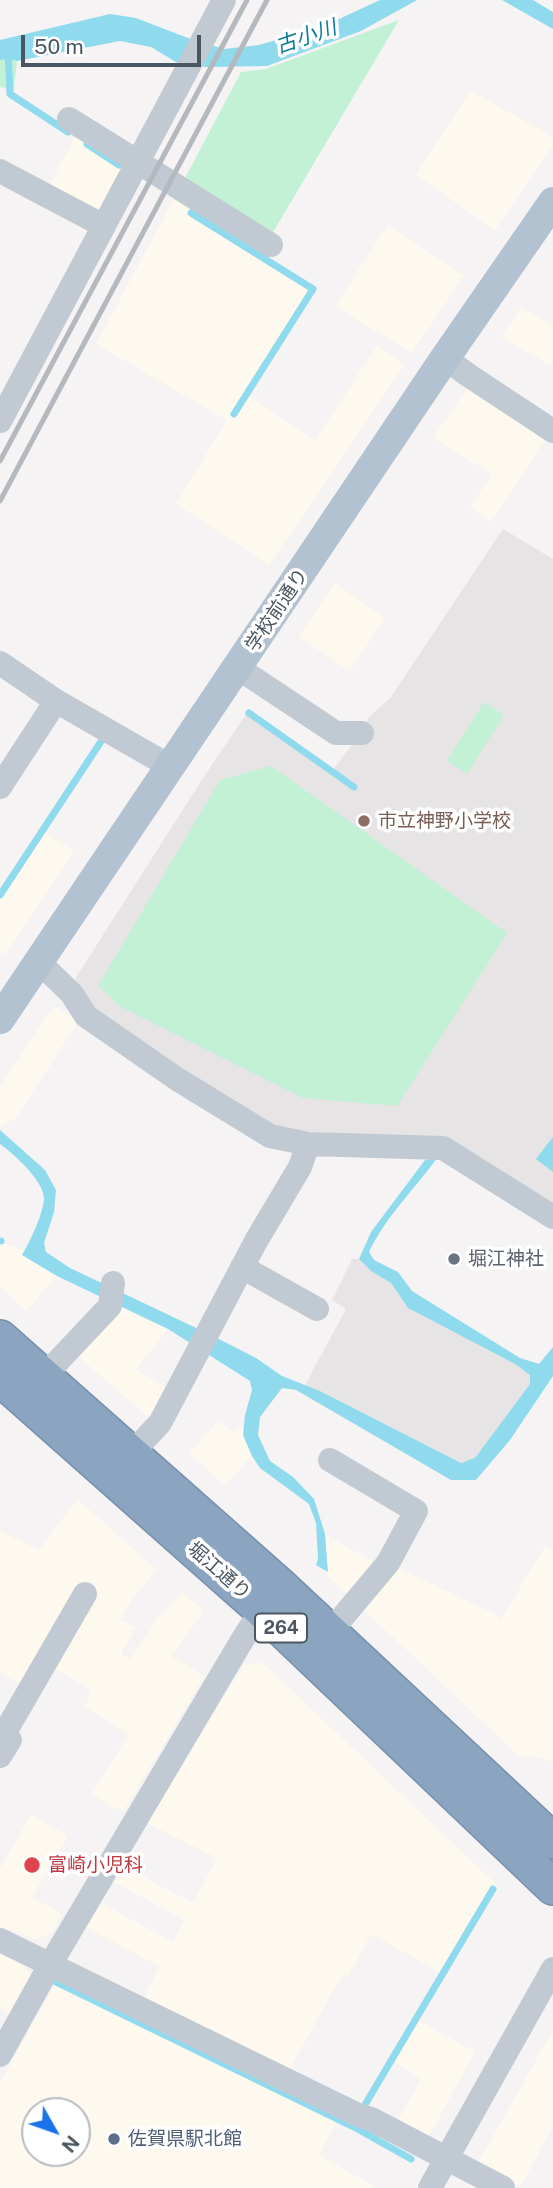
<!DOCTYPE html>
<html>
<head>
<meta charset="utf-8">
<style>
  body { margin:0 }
  #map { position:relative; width:553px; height:2188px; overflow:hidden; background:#f5f3f3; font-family:"Public Sans",sans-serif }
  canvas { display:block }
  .north { position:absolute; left:21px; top:2097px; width:70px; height:70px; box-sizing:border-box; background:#fff; border:2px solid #b7bbc0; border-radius:50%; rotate:130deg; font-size:19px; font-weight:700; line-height:28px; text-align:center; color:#4a5661 }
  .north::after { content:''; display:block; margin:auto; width:24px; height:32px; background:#1a73e8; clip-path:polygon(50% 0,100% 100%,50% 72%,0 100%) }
  .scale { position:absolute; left:21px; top:35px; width:180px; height:32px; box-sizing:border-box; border:4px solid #4a5661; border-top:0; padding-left:9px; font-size:21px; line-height:24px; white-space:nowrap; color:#4a5661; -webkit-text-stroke:5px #fff; paint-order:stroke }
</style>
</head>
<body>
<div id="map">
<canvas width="553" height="2188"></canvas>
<div class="north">N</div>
<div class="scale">50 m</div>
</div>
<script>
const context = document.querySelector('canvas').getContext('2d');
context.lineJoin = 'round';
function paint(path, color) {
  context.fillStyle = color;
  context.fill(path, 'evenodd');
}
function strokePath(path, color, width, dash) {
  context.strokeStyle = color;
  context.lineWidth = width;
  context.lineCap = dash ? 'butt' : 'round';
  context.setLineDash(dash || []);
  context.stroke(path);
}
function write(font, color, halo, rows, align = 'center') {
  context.font = font + ' "Public Sans","Noto Sans JP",sans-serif';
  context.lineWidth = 7;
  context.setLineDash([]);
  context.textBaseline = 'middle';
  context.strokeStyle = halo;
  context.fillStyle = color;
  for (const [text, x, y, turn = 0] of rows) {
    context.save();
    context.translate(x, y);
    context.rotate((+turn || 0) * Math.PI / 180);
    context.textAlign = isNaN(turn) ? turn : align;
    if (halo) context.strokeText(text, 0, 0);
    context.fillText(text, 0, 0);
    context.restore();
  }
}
const commercial = new Path2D(`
  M471 91 553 137V145L495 230 416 175Z
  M79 131 126 163 100 212 49 185Z
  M174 199 310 285V290L244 394 315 440 377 346 404 365 269 565 176 504 227 420 96 344Z
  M388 225 464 276 412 353 335 306Z
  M521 307 553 326V361L550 365 501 337Z
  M470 384 549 433 491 522 470 507 492 474 433 438Z
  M335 583 385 618 350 671 299 637Z
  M43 832 74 851 4 955 0 953V896Z
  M54 1006 79 1021 15 1119 0 1125V1087Z
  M0 1242 25 1251 23 1255 57 1276 26 1311 0 1287Z
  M116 1304 168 1329 136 1369 174 1392 155 1423 72 1351Z
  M218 1421 232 1431 243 1426V1435L252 1456 225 1485 189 1453Z
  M77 1499 157 1570 133 1598 121 1620 136 1627 121 1653 131 1659 158 1618 182 1592 204 1611 171 1656 204 1676 123 1812 92 1794 129 1734 85 1707 91 1690 40 1660 24 1686 0 1673V1531L39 1550Z
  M325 1534 378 1565 394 1566 493 1613 501 1619 545 1547 553 1551V1762L534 1756 520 1757 327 1575Z
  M263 1663 497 1885 443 1974 371 1934 349 1975H342L288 2072 142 2001 160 1966 85 1927 99 1902 173 1942 184 1920 112 1881 121 1865 193 1903 217 1858 147 1823 244 1664Z
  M31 1815 68 1836 32 1897 62 1914 51 1934 37 1939 0 1927V1869Z
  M0 1954 23 1966 32 1976 13 2016 0 2009Z
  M68 1980 339 2117 319 2155 377 2188H0V2083L55 1984ZM35 2111H77V2153H35Z
  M416 2019 475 2052 429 2136 399 2119 421 2079 392 2060Z
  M553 2030V2126L521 2186 478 2163Z`);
const education = new Path2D(`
  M503 529 553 559V1206L446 1143 277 1129 91 1011 75 979 205 775 247 713 331 772 355 741 369 736 367 719 391 697Z
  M352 1259H359L371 1271 391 1283 408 1308 515 1364 530 1375V1384L475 1459 461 1463 320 1391 305 1385 346 1309 332 1300Z`);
const green = new Path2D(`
  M399 20 260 254 174 199 241 72 266 69Z
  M9 59 17 61 14 90 0 87V60Z
  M484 702 504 715 467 774 447 761Z
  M271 766 507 933 397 1106 303 1098 121 1007 98 986 220 780Z`);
const water = new Path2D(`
  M380 0H417L361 31 267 66 206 67 176 62 151 47 120 41 17 61 9 59 0 60V40L110 14 136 18 188 38 224 49 259 45 324 26Z
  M502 0H533L553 12V29Z
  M0 1130 45 1170 56 1190 54 1212 44 1243 46 1252 70 1268 215 1337 256 1358 282 1376 320 1391 461 1463 475 1458 530 1384V1375L515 1364 408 1308 391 1283 371 1271 359 1259 371 1232 425 1160 437 1158C414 1190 386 1216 369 1252L374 1260 398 1272 412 1291 520 1358 539 1364 553 1347V1376L510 1440 476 1480H451L296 1390 282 1388 260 1417 258 1435 270 1461 293 1477 314 1499 325 1534 328 1572 316 1565 318 1559 316 1523 309 1504 260 1468 252 1456 243 1435 245 1415 252 1390 250 1381 168 1329 57 1276 22 1255C30 1242 43 1214 44 1199 45 1182 13 1153 0 1144Z
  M553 1137V1172L536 1159Z`);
const stream = new Path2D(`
  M8 51 10 94 68 132
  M87 144 119 165
  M191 213 313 289 234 414
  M249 713 354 787
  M0 895 102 740
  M0 1241H1
  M48 1978 354 2127 411 2159
  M366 2103 493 1889`);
const minor = new Path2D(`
  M69 119 271 245
  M0 171 104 226
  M445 358 468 375 553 431
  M0 421 224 0
  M0 663 56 701 171 767
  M238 668 336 733H362
  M0 787 56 701
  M39 962 72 994 86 1016 177 1079 270 1136 308 1144 443 1148 553 1217
  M242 1267 317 1309
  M43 1377 110 1306 113 1283
  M130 1455 160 1423 256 1241 300 1167 308 1144
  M330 1632 388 1563 416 1511 330 1460
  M0 1756 10 1740 4 1734 85 1594
  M0 1940 358 2115 371 2119 503 2188
  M0 2055 50 1965 241 1642 270 1597
  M430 2188 553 1969`);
const major = new Path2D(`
  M0 1019 445 358 553 202`);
const highway = new Path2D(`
  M0 1338 279 1585 553 1841
  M0 1378 261 1609 553 1887`);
const rail = new Path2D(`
  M0 461 247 0
  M0 501 267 0`);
const markers = [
  [364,821,7,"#8d6e63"],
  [454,1259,7,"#6b7280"],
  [32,1865,9,"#e0444e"],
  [114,2139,7,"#5c6f8a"]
];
const shields = [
  [281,1628,52]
];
const shieldNames = [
  ["264",281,1628]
];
const streetNames = [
  ["学校前通り",277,610,-56],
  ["堀江通り",219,1571,41]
];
const educationNames = [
  ["市立神野小学校",378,821]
];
const worshipNames = [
  ["堀江神社",468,1259]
];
const healthNames = [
  ["富崎小児科",48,1865]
];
const serviceNames = [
  ["佐賀県駅北館",128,2139]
];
const waterNames = [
  ["古小川",306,37,-19]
];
paint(commercial, '#fdf9ef');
paint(education, '#e6e4e5');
paint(green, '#c3f1d5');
paint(water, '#90daee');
strokePath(stream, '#90daee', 7);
strokePath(highway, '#7690ad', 38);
strokePath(minor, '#c1cad2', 24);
strokePath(major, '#b3c2d1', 30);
strokePath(highway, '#8ba5c1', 35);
strokePath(rail, '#b5b8bd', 5);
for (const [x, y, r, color] of markers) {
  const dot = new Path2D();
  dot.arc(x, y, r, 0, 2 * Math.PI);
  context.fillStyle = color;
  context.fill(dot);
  strokePath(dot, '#fff', 2.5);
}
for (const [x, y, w] of shields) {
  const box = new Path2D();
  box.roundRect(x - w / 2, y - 14.5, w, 29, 5);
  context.fillStyle = '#fff';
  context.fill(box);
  strokePath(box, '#4a5661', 2);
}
write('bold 18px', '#4a5661', null, shieldNames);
write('19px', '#4a5661', '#fff', streetNames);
write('19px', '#785e54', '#fff', educationNames, 'left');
write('19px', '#5b616d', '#fff', worshipNames, 'left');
write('19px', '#be3a42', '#fff', healthNames, 'left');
write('19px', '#4e5e75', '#fff', serviceNames, 'left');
write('italic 21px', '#0c7c9b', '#fff', waterNames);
</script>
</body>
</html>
